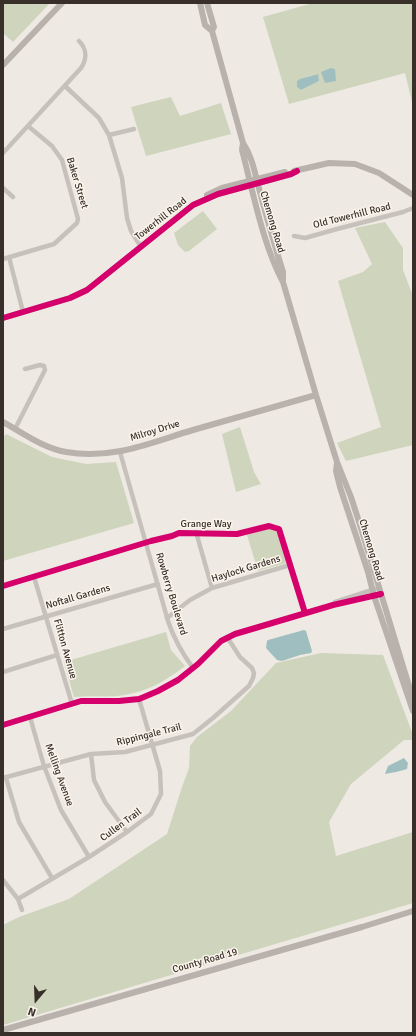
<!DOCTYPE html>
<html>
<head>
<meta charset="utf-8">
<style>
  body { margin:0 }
  #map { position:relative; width:416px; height:1036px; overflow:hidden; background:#eee9e3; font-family:Signika,sans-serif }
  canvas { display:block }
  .frame { position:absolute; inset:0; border:4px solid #382f2a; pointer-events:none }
  .north { position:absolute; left:16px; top:980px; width:40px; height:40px; -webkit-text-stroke:3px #faf4eb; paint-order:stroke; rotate:199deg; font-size:11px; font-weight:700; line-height:16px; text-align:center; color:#382f2a }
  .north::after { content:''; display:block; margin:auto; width:14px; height:18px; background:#382f2a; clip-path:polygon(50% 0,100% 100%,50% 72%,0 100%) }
</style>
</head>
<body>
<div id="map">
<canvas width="416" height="1036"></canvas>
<div class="frame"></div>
<div class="north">N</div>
</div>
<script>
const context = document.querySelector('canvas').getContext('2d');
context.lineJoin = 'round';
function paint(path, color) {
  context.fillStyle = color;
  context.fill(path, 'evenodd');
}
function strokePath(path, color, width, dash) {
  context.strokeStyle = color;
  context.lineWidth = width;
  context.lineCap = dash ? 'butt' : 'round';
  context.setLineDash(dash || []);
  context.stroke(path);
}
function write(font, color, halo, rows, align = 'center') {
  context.font = font + ' Signika,sans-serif';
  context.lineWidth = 3;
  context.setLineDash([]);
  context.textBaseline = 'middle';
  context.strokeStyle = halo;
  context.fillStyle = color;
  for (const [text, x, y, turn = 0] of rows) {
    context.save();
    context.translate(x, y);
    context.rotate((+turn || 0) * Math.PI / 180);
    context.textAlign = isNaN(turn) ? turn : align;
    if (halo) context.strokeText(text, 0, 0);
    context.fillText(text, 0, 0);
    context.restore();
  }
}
const green = new Path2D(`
  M3 3H50L13 42 3 33Z
  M313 3H413V106L405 73 289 104 263 17ZM317 74 319 81 301 90 297 87V81L301 79Z
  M171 97 180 116 221 103 231 134 146 156 131 107Z
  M203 211 217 229 189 251 185 252 178 245 174 233Z
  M385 222 403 248V270L413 296V445L346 461 337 443 381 427 338 281 363 272 372 264 355 228Z
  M240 427 254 472 261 484 236 492 222 434Z
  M6 434 52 457 86 464 116 462 134 523 3 561V438Z
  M271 528H275C282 536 286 553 286 563L258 571 247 535Z
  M166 632 171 650 185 666C165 681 149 691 124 695 108 698 91 695 74 697L64 662Z
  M321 653 383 655 413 735V740H404L351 784 329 822 336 856 413 832V903L3 1025V925L19 917 69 899 167 834 182 787 189 768 190 746 197 737 231 711 276 663Z`);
const water = new Path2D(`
  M331 68 335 69 336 81 325 83 321 72Z
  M318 74 319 81 301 90 297 87V81L300 79Z
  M304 630 306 631 312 651 311 653 300 655 282 661 277 660 266 648 267 641 268 640Z
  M404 758 408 763 407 769 396 772 385 774 388 766Z`);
const street = new Path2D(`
  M65 86 99 118 109 135 122 178 127 218 131 231 141 247
  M109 135 134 129
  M3 153 81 68C87 59 87 49 79 41
  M3 188 13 197
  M294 236 305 238 337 229 403 212 413 208
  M9 257 23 312
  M3 259 54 244 77 223 78 219 62 160 52 146 28 126
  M15 429 45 370 44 366 40 365 25 369
  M120 452 168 621C174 639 182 653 193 668
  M196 532 212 588
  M34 577 72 704
  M3 586 151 541 172 536 179 533 237 534 269 526 279 529 305 613
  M333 605 335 602 375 589
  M167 618 190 600 212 588 290 565
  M3 629 158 584
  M3 672 57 655
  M30 717 44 766 61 810 89 857
  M3 725 81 701H119L139 699 144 697 158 691 178 680 198 664 221 641 235 634 333 605 381 594
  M91 754 94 780 105 802 127 832
  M3 778 91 754 125 752 193 734 213 718 249 686 253 678 254 673 252 668 240 657 227 637
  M6 778 19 822 52 878
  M3 880 18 899 22 910
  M18 899 89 857 127 832 151 814 161 794 160 771 139 699`);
const secondary = new Path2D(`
  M200 3 205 25 212 31
  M207 3 214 27 212 31 243 143C253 158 255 175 260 192 267 219 275 246 283 272V280
  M3 65 62 3
  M243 143 242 150C253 192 263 245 283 282L316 395 337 462 351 497 361 528 413 699
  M294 171 329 163 355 164 379 173 413 195
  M207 195 222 188 285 172
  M3 318 70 298 87 290 193 205 218 194 291 174 297 171
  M3 422C23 433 43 448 66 452 113 460 149 443 193 430 234 418 275 407 316 395
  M337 463 336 471 340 487 368 572 374 596 413 711
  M3 1030 362 927 413 911`);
const cycleway = new Path2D(`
  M3 318 70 298 87 290 193 205 218 194 291 174 297 171
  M3 586 151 541 172 536 179 533 237 534 269 526 279 529 305 613
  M3 725 81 701H119L139 699 144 697 158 691 178 680 198 664 221 641 235 634 333 605 381 594`);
const streetNames = [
  ["Baker Street",77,183,73],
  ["Old Towerhill Road",352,216,-14],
  ["Towerhill Road",161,219,-38],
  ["Chemong Road",272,222,73],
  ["Milroy Drive",155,431,-17],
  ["Grange Way",206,524],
  ["Chemong Road",371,550,73],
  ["Haylock Gardens",246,569,-17],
  ["Rowberry Boulevard",171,594,73],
  ["Noftall Gardens",78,597,-16],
  ["Flitton Avenue",65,649,74],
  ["Rippingale Trail",149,735,-14],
  ["Melling Avenue",59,775,70],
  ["Cullen Trail",121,825,-36],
  ["County Road 19",205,961,-16]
];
paint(green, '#cfd4bd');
paint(water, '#9fbebf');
strokePath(street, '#c7c1bc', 4.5);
strokePath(secondary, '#b8b1ac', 6);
strokePath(cycleway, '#d6006c', 6);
write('10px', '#382f2a', '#faf4eb', streetNames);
</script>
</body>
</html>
